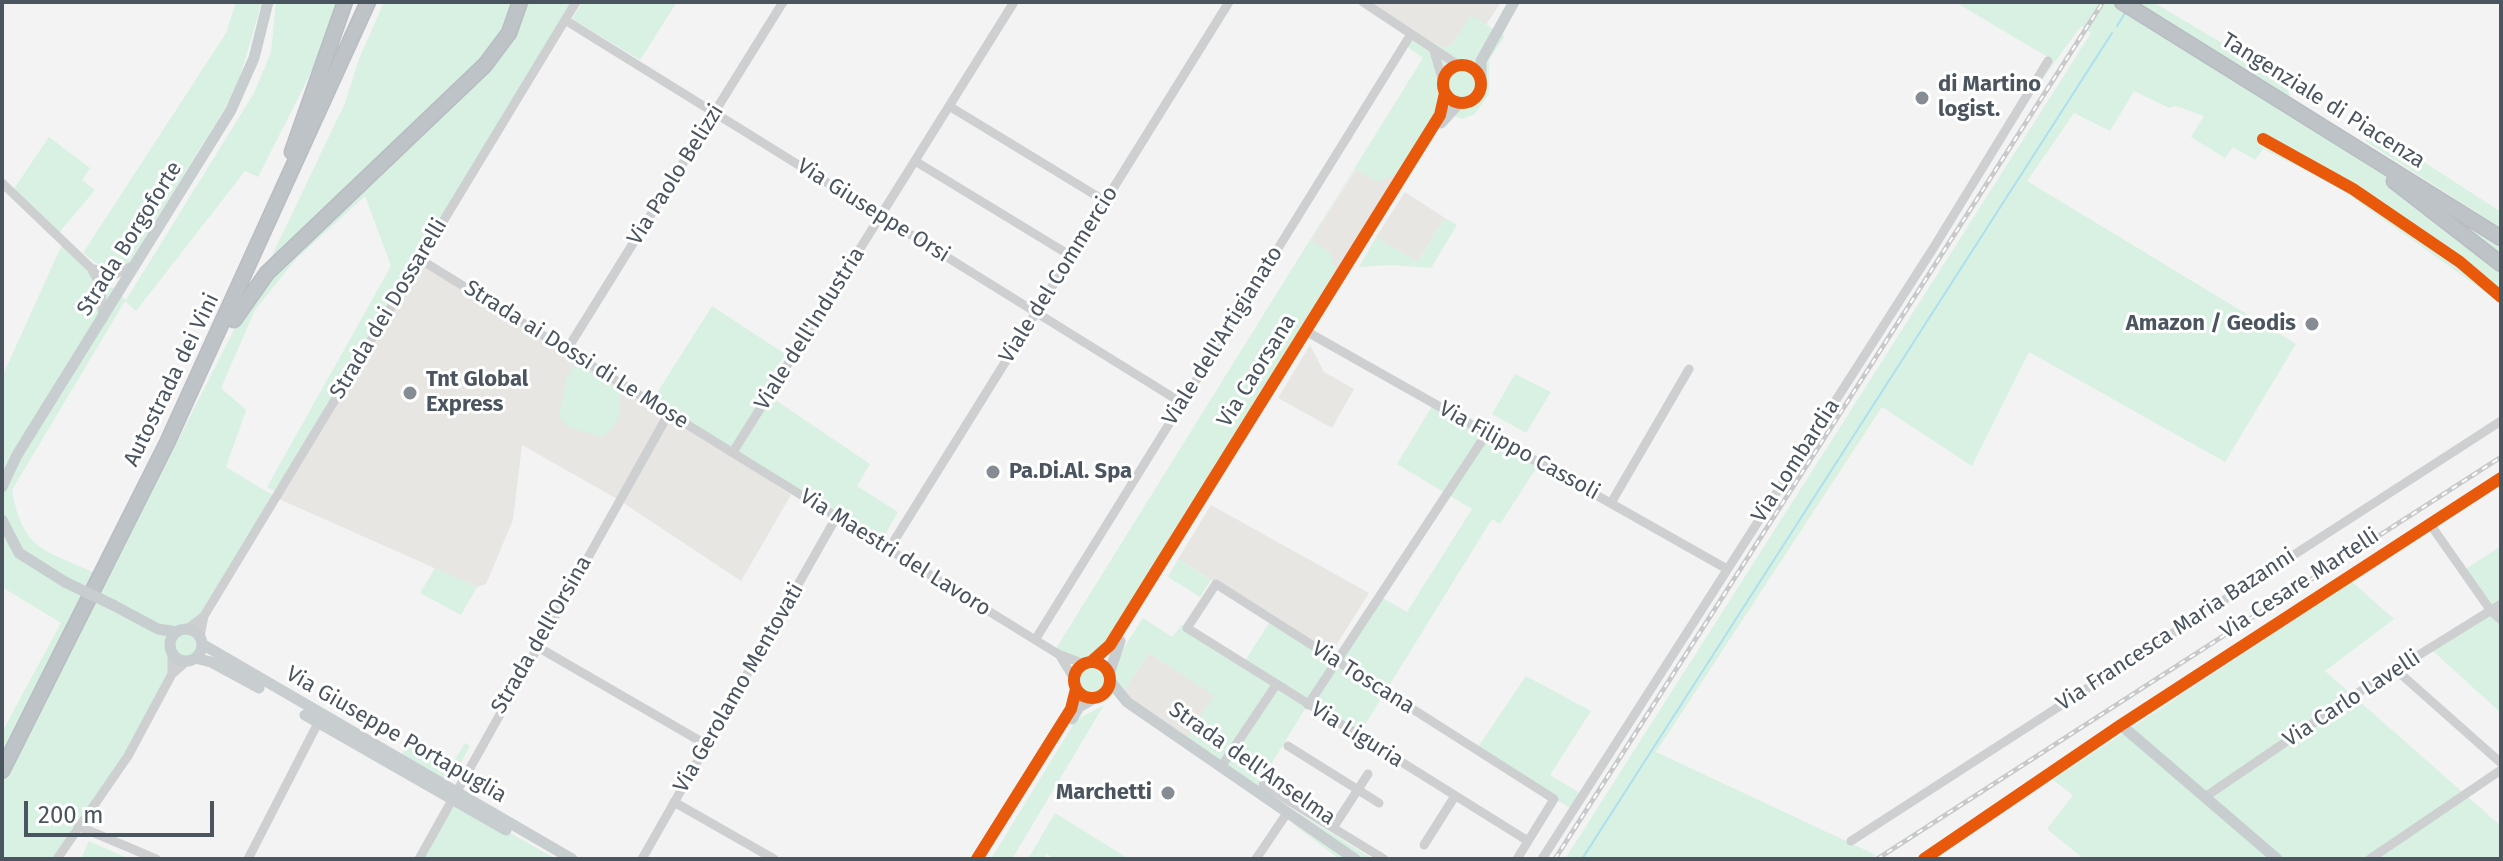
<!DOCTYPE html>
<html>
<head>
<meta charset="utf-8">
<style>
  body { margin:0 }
  #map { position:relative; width:2503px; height:861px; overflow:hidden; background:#f3f3f3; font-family:"Fira Sans",sans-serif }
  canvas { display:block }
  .frame { position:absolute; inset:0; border:4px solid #4a5560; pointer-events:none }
  .scale { position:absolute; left:24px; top:801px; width:190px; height:36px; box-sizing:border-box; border:4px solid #4a5560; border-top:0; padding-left:10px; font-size:24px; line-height:28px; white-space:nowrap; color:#4a5560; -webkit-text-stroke:6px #fff; paint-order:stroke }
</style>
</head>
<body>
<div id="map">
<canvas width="2503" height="861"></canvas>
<div class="frame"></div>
<div class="scale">200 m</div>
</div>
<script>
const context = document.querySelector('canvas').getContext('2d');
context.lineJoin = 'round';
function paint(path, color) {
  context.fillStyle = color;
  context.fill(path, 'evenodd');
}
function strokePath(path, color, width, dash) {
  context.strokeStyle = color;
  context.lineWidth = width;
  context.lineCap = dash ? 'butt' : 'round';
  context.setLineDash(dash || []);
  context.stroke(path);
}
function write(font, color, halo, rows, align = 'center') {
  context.font = font + ' "Fira Sans",sans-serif';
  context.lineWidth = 6;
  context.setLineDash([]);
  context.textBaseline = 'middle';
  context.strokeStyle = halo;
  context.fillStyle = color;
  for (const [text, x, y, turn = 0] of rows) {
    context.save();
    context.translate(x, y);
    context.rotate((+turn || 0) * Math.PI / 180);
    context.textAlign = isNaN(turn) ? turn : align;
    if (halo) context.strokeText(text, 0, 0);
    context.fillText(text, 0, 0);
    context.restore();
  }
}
const commercial = new Path2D(`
  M1361 2H1501L1486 25 1471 16 1453 44 1445 48 1411 34Z
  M1356 169 1399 173 1337 271 1311 240Z
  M1405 192 1445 218 1417 262 1376 237Z
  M418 258 652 401 791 495 741 581 619 500 522 445 513 520 486 584 477 587 279 499Z
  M1310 345 1324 372 1354 389 1332 428 1278 398Z
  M1211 505 1369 593 1330 655 1178 559Z
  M1149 653 1215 695 1186 739 1121 695Z`);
const green = new Path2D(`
  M236 2H262L236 90 129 264C108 272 100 267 83 253L226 33Z
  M276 2H340L329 37 258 177 245 171 136 311 125 301 12 490C24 560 54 549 107 580L247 304 439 117 525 2H566L572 6 281 495 267 487 391 266 365 196 296 259 255 310 221 388 246 410 226 467 279 499 212 608 203 627 202 654 181 666 130 756 59 859H2V732L61 623 2 587V377L64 240 126 300 254 93 271 52Z
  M384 2H516L491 51 267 266 345 103 359 59Z
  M582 2H677L640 60 572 19Z
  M1955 2H2153L2284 80 2290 96 2260 92 2501 248V303L2335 185 2263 149 2255 160 2233 147 2225 158 2191 137 2204 116 2176 106 2169 108 2134 91 2110 131 2074 113 2027 181 2296 344 2225 462 2029 352 1972 466 1882 407 1656 752 1876 855 1869 859H1565L2091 33 2081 26 2017 114 2051 59Z
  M1471 15 1505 36 1489 60V94L1475 114 1462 119 1438 110 1399 173 1377 182 1355 169 1311 240 1330 252 1337 271 1099 652 1082 659 1055 650 1423 58 1405 45 1411 34 1446 48 1453 44Z
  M2378 132 2501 212V228L2365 141Z
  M49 137 90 168 82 180 95 190 57 235 13 190Z
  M1445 218 1457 225 1431 268 1393 265 1359 267 1376 237 1417 262Z
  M712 306 785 354 762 391 870 464 857 486 898 512 880 543 652 401Z
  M575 363 620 392C621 413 620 426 601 437L568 427 559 416 566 380Z
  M1515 374 1551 392 1526 433 1492 414Z
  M1434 403 1539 464 1500 524 1492 519 1358 736 1308 704 1257 787 1186 739 1214 695 1149 653 1121 695 1112 676 1116 660 1143 618 1172 637 1182 625 1243 664 1271 620 1337 661 1379 596 1407 612 1472 509 1397 464Z
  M2501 546V713L2432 650 2491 610 2464 570Z
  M1178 559 1211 580 1200 597 1168 577Z
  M435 568 477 587 461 615 420 593Z
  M2352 582 2394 619 2325 671 2501 826V859H2084L2047 829 2073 795 2053 780Z
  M1076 680a16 16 0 1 1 32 0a16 16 0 1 1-32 0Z
  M1526 676 1591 711 1550 775 1583 795 1573 810 1476 750Z
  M1104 705 1012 859H991L1076 720Z
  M465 743 470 746 449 784 401 756 407 744 418 750 425 746 442 756 437 765 448 771Z
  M450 799 556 859H419Z
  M1055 813 1129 859H1054L1047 854 1044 859H1028Z
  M1299 813 1373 859H1339L1293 824Z
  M89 841 129 859H81Z`);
const stream = new Path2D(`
  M2117 26 2125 13
  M1582 859 2112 33`);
const minor = new Path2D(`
  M1363 2 1458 65
  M565 20 1182 403
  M1434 51 1443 82
  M949 106 1105 201
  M915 161 1071 256
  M2 183 91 268 101 287 103 319
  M418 258 1058 654 1084 664
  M91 268 114 275 136 264
  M1311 334 1727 569
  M568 348 783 2
  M733 452 1014 2
  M1611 503 1689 369
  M2430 524 2491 611 2501 620
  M889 549 1229 2
  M187 629 204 616
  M200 637 204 616 576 2
  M1035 640 1411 34
  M536 646 707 745
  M1060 656 1074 679
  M2395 669 2501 763
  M172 674V653
  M1308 705 1487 433
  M2121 725 2501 478
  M1288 746 1379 803
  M1221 767 1276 685
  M1263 785 1384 859
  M2205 797 2356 694 2501 604
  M674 802 774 859
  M78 826 156 859
  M1333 828 1368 774
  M1851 841 2501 421
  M1424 845 1455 796
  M57 859 128 756 172 674 187 661
  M248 859 320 719
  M419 859 669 413
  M642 859 837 516
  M1256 859 1287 813
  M1517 859 1554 799 1216 584 1187 628 1528 841
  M1542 859 1934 247 2048 61
  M2370 859 2501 770`);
const major = new Path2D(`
  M1443 84a19 19 0 1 1 38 0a19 19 0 1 1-38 0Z
  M1481 78V61L1514 2
  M1441 123 1459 103
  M2 487 17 455 231 110 254 58 268 2
  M2 520 19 553 65 582
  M113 605 158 629 177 632
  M170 645a16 16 0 1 1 32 0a16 16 0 1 1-32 0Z
  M202 644 572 859
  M195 658 211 662 259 688
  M1091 662 1110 645 1440 115 1445 93
  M1074 680a18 18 0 1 1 36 0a18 18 0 1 1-36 0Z
  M1109 674 1120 641
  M1110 681 1127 702 1355 859
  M305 715 506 830
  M1072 719 1079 707 1093 699
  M977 859 1071 709 1076 689
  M1924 859 2121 725 2277 859`);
const highway = new Path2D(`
  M2122 2 2501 238
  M292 152 345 2
  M2394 181 2501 264
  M234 320 267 273 485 65 509 33 520 2
  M2 771 167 443 368 2`);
const rail = new Path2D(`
  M1555 859 2103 2
  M1877 859 2501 457`);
const majorBridge = new Path2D(`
  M65 582 113 605`);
const cycleway = new Path2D(`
  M1443 84a19 19 0 1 1 38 0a19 19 0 1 1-38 0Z
  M2263 139 2353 189 2460 262 2501 297
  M1091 662 1110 645 1440 115 1445 93
  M1074 680a18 18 0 1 1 36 0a18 18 0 1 1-36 0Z
  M977 859 1071 709 1076 689
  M1924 859 2121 725 2501 478`);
const markers = [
  [1922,98,8,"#858c93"],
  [2312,324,8,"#858c93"],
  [410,393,8,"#858c93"],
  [993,472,8,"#858c93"],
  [1168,793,8,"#858c93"]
];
const poiNames = [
  ["di Martino",1938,85],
  ["logist.",1938,110],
  ["Amazon / Geodis",2296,324,"right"],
  ["Tnt Global",426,380],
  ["Express",426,405],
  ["Pa.Di.Al. Spa",1009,472],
  ["Marchetti",1152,793,"right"]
];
const streetNames = [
  ["Tangenziale di Piacenza",2323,101,32],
  ["Via Paolo Belizzi",676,175,-58],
  ["Via Giuseppe Orsi",873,211,32],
  ["Strada Borgoforte",130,239,-58],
  ["Viale del Commercio",1059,275,-58],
  ["Strada dei Dossarelli",389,309,-59],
  ["Viale dell'Industria",810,329,-58],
  ["Viale dell'Artigianato",1223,336,-58],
  ["Strada ai Dossi di Le Mose",576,355,32],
  ["Via Caorsana",1257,371,-58],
  ["Autostrada dei Vini",172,380,-64],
  ["Via Filippo Cassoli",1519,451,29],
  ["Via Lombardia",1796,461,-57],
  ["Via Maestri del Lavoro",895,553,32],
  ["Via Cesare Martelli",2300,584,-33],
  ["Via Francesca Maria Bazanni",2176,630,-33],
  ["Strada dell'Orsina",542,635,-60],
  ["Via Toscana",1363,678,32],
  ["Via Gerolamo Mentovati",739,688,-60],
  ["Via Carlo Lavelli",2352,699,-33],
  ["Via Giuseppe Portapuglia",396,735,30],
  ["Via Liguria",1357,735,32],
  ["Strada dell'Anselma",1252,764,35]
];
paint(commercial, '#e7e6e2');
paint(green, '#d8f1e2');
strokePath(stream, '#aedfee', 2);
strokePath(highway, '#b8bdc2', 17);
strokePath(minor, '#cdcfd1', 9);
strokePath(major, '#c8cdd0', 11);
strokePath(highway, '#bec3c8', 14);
strokePath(rail, '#c8c9cb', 5);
strokePath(rail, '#fff', 2, [6]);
strokePath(majorBridge, '#c8cdd0', 11);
strokePath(cycleway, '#e8590c', 12);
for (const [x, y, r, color] of markers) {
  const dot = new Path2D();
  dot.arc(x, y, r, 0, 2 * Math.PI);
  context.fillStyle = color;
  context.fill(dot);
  strokePath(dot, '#fff', 3);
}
write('bold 22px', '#4a5560', '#fff', poiNames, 'left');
write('22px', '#4a5560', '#fff', streetNames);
</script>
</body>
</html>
